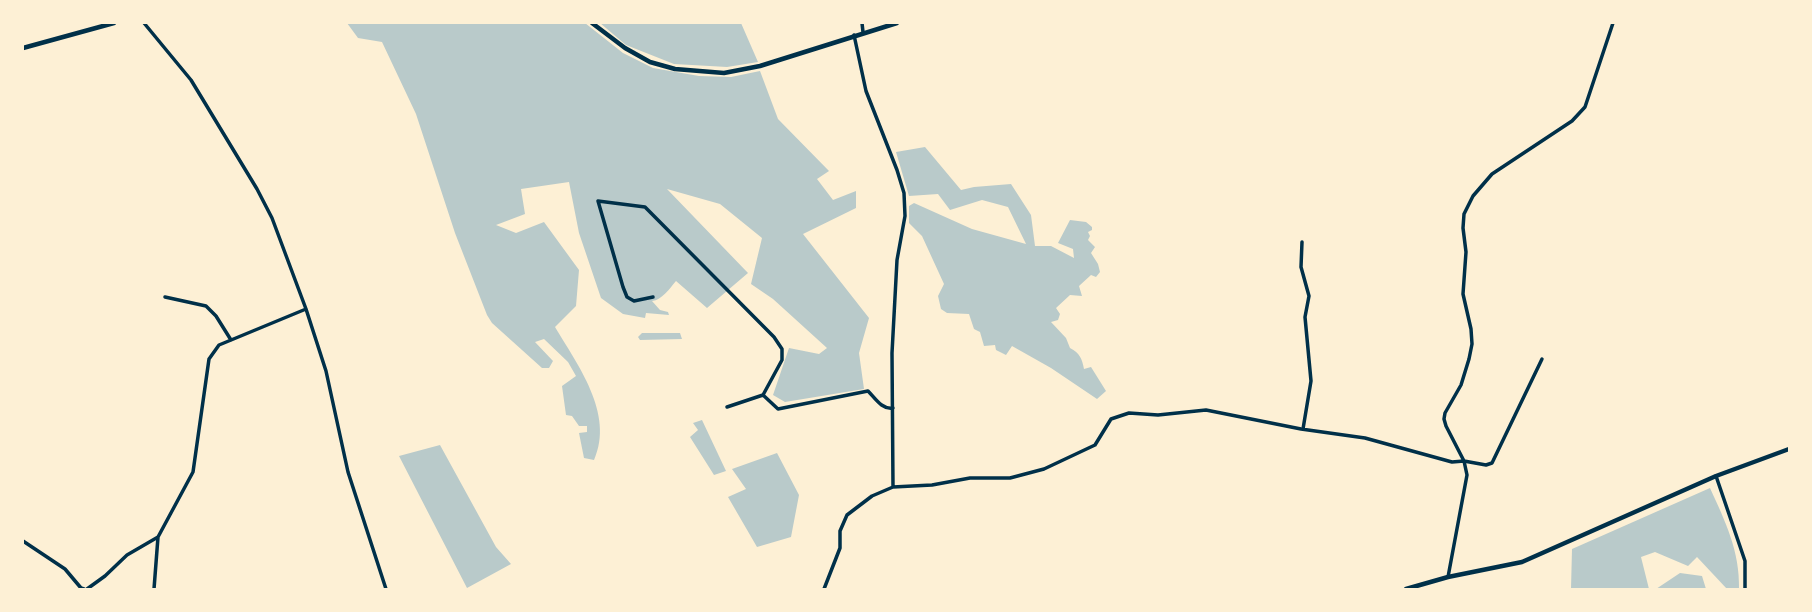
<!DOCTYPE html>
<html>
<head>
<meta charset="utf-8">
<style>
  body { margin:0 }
  #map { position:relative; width:1812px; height:612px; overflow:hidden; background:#fdf0d5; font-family:Manrope,sans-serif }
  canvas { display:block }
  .frame { position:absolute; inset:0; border:24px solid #fdf0d5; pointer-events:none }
</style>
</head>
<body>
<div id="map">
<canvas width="1812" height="612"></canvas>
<div class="frame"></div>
</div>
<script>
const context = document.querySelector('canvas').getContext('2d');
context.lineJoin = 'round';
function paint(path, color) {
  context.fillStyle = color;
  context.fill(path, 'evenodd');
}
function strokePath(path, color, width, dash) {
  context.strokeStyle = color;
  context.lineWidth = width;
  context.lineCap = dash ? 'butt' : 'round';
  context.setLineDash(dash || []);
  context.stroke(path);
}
const green = new Path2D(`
  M347 23H585L623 53 653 68 699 76 731 77 760 71 778 119 829 171 817 179 833 200 856 191V208L803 234 869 318 859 353 864 389 785 402 773 395 789 348 819 354 827 348 773 299 751 284 762 238 720 204 667 189 748 273 707 308 676 281C670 288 662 300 652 301L660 310 668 312 669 315 646 313 645 318 623 314 601 298 579 233 569 182 521 189 525 214 496 225 516 233 544 222 579 270 576 306 555 327C577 364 615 414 594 460L584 458 579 433 587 432V426H579L572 416 566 415 562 386 576 376 568 362 544 339 535 342 553 361 549 368H542L492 323 487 315 455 233 416 114 382 42 358 38Z
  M600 23H741L758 62 727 67 674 64 626 45Z
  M925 147 961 190 974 187 1011 184 1031 215 1035 246H1051L1074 258 1073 249 1058 243 1070 220 1086 222 1092 227V230L1088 232 1090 236 1088 240 1095 247 1091 253 1098 264 1100 272 1096 277 1091 275 1079 286 1082 296 1070 295 1056 308 1060 314 1058 320 1051 322 1066 338 1070 348C1080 353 1082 359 1084 369L1091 367 1106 391 1097 399 1051 368 1012 346 1006 355 996 350 995 345 984 346 980 332 974 329 969 314 947 313 941 309 938 296 944 284 922 236 909 223V206L914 203 972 229 1026 244 1008 207 982 200 950 210 938 194 909 196 896 152Z
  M642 333H680L682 339 640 340 638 337Z
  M702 420 726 471 714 475 690 437 698 430 693 423Z
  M440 445 496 547 511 564 467 588 399 456Z
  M777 453 799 495 791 537 757 547 728 497 746 489 732 469Z
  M1710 488C1725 521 1740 551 1739 589H1727L1697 557 1688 566 1655 552 1641 557 1649 589H1571L1572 549Z
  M1680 573 1702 576 1706 589H1656Z`);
const minor = new Path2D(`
  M144 23 191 80 257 189 272 218 306 309 326 371 348 472 386 589
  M862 23 863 32
  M854 35 866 91 897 170 904 193 905 216 897 260 892 353 893 487
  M1302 242 1301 267 1309 296 1305 317 1311 381 1303 429
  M165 297 206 306 216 316 231 340
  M653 297 634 301 627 297 623 287 598 201 645 207 774 337 782 349V360L763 395
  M1542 359 1492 463 1486 465 1464 461 1446 426 1444 419 1445 413 1461 385 1469 359 1472 344 1471 329 1463 294 1466 252 1463 228 1464 214 1473 196 1492 174 1572 121 1585 107 1613 23
  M727 407 763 395 778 409 868 391C875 398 882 410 893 408
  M1716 476 1745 561V589
  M23 541 65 569 81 588 84 589
  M87 589 105 576 127 555 158 537
  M154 589 158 537 193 472 209 359 219 345 306 309
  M824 589 840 548V531L847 515 872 496 893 487 932 485 970 478H1010L1044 469 1095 445 1111 419 1129 413 1158 415 1206 410 1301 429 1365 438 1452 462 1464 461 1467 475 1448 577`);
const tertiary = new Path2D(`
  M592 23 625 48 650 62 675 69 724 73 760 66 897 23
  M23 48 114 23
  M1406 589 1448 577 1522 562 1716 476 1789 449`);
paint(green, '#b9caca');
strokePath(minor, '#003049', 3.5);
strokePath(tertiary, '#003049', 4.5);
</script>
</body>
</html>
